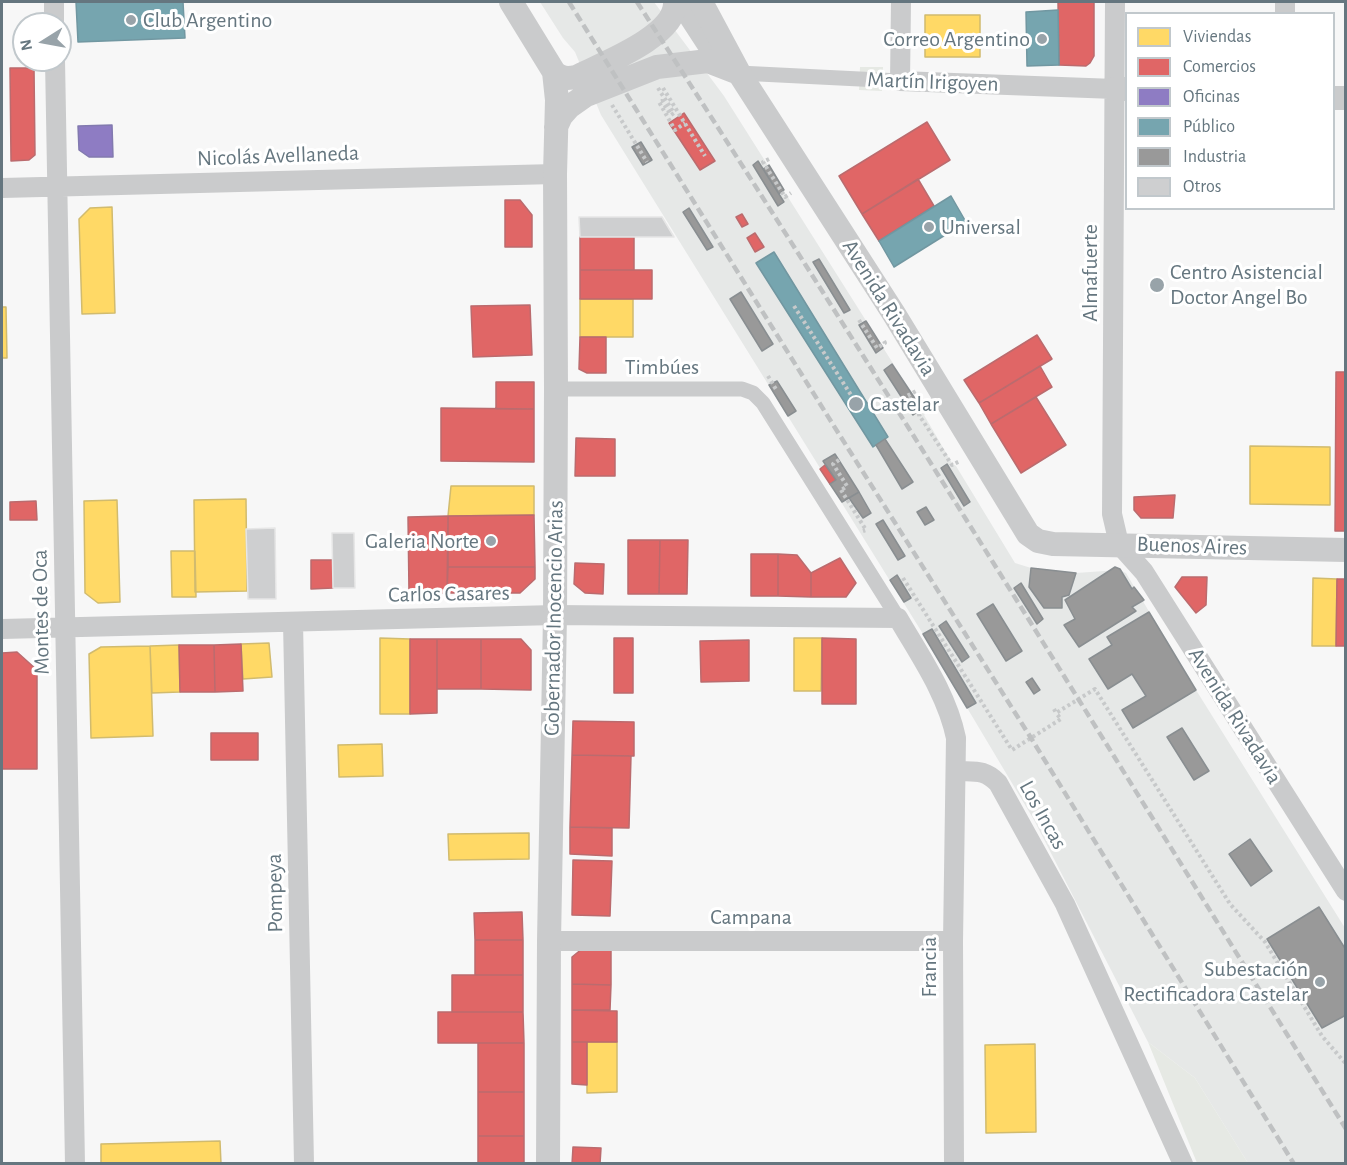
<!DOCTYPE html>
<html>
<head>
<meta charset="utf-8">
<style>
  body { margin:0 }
  #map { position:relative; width:1347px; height:1165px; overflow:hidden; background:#f7f7f7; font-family:"Alegreya Sans",sans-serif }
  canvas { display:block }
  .frame { position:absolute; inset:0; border:3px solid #65767f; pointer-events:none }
  .legend { position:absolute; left:1125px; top:12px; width:210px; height:198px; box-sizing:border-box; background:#fff; border:2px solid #c1c8cc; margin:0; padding:8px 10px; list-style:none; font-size:18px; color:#65767f }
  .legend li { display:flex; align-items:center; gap:12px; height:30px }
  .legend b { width:30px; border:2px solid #c1c8cc }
  .north { position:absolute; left:12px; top:12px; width:60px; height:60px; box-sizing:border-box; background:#fff; border:2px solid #c1c8cc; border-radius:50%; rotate:259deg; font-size:16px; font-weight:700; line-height:24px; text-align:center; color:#65767f }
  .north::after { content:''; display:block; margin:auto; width:21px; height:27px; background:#98a3a9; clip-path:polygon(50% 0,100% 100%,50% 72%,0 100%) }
</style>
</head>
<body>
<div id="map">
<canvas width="1347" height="1165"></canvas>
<div class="frame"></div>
<ul class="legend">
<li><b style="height:16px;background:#ffd966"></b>Viviendas</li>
<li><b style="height:16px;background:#e06666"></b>Comercios</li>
<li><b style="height:16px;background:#8e7cc3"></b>Oficinas</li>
<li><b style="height:16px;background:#76a5af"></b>Público</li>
<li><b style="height:16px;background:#999"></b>Industria</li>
<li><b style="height:16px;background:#cecfd0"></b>Otros</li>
</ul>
<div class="north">N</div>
</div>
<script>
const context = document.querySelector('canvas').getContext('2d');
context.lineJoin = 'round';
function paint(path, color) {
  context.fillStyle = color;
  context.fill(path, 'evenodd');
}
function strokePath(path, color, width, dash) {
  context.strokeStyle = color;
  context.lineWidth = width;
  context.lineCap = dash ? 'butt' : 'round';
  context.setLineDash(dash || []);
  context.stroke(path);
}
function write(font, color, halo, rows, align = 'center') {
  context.font = font + ' "Alegreya Sans",sans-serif';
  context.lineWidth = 6;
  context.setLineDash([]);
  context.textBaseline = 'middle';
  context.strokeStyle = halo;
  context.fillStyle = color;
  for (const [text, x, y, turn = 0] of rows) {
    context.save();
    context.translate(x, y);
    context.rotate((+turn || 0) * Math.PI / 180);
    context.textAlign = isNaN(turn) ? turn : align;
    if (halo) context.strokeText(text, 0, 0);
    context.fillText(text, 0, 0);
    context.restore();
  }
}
const built = new Path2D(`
  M540 2H654L724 96 925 414 924 415 952 463 956 466 1015 563 1031 568 1076 573 1119 570 1126 573 1196 690 1345 928V1163H1248L1195 1078 1148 1042 1034 820 923 634 601 115 575 52 563 38Z`);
const green = new Path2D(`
  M860 67H883L882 91 859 90Z
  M1148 1042 1195 1078 1248 1163H1197Z`);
const homes = new Path2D(`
  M925 15H980V57H925Z
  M112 207 115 313 82 314 79 219 90 208Z
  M580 299H633V337H580Z
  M2 307H6L7 358H2Z
  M1250 446 1330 447V505L1250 504Z
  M451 486H534V515L448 516Z
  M246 499 247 591 195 592 194 500Z
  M117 500 120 602 98 603 85 593 84 501Z
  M171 551H195L196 597H172Z
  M1313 578 1337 579 1336 646H1312Z
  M380 638 410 639V714H380Z
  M794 638H822L821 691H794Z
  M269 643 272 677 243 679 241 644Z
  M179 645 180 692 152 693 150 646Z
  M150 646 153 736 91 738 89 654 101 647Z
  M382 744 383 776 339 777 338 745Z
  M529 833V859L449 860 448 834Z
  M587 1042H617V1092L587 1093Z
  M1035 1044 1036 1132 986 1133 985 1045Z
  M220 1141 221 1164H101V1144Z`);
const shops = new Path2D(`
  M1058 2H1094V56L1090 63 1086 66 1059 65Z
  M10 68H34L35 155 29 160 11 161Z
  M684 113 715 161 700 170 669 123Z
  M927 122 950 160 862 214 839 176Z
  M918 179 934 206 879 241 862 214Z
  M505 200H520L532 215V247H505Z
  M742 214 748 224 742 227 736 217Z
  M755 233 764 247 755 252 747 238Z
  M580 237H634V270H580Z
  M580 270H652V299H580Z
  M530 305 532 355 473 357 471 306Z
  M1037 335 1052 359 979 403 964 380Z
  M580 337H606V373H587L579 369Z
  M1040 366 1052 387 991 424 979 403Z
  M1336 372H1346V531H1335Z
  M496 382H534V409H496Z
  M1036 397 1066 445 1021 473 991 424Z
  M441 408 534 409V462L441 461Z
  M576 438 615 439V476H575Z
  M825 465 836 480 830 484 820 469Z
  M1175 495 1173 518H1141L1134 510V497Z
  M36 501 37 520H10V502Z
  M534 515 535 567H448V516Z
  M448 516 447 593H409L408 517Z
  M628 540H660L659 594H628Z
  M660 540H688L687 594H659Z
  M751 554H778V596H751Z
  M778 554 797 555 811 573V597L778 596Z
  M840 558 856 583 846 597H811V573Z
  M311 560H333V588L311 589Z
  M575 563 604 564 603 594 585 593 574 584Z
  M448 567H535V579L520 593H447Z
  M1182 577H1207L1206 605 1196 613 1175 587Z
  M1337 579H1346V646H1336Z
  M614 638H633V693H614Z
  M822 638 856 639V704H822Z
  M410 639H437V713L410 714Z
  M437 639H481V689H437Z
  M481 639H521L531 650V690L481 689Z
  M749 640V681L701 682 700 641Z
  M241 644 243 691 215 692 214 645Z
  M179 645H214L215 692H180Z
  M17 652 37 670V769H2V653Z
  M573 721 634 722V756L572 755Z
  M211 733H258V760H211Z
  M572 755 631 756 629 828 570 827Z
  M570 827 612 828V856L570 854Z
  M573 860 612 861 610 916 572 915Z
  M522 912 523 940H475L474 913Z
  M475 940H523V975H475Z
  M583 948H611V985L572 984V957Z
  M452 975H523V1012H452Z
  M572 984 611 985 610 1010H572Z
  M572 1010 617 1011V1042H572Z
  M438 1012H523L524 1043H438Z
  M572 1042H587V1085L572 1084Z
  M478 1043H524V1092H478Z
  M478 1092H524V1136H478Z
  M478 1136H524V1164H478Z
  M573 1147 601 1148 600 1164H572Z`);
const offices = new Path2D(`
  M112 125 113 157H89L79 150 78 126Z`);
const public = new Path2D(`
  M76 2H183L185 38 78 42Z
  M1058 10 1059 65 1027 66 1026 12Z
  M951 196 966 222 894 267 879 241Z
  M774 252 888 437 873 447 756 263Z`);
const industry = new Path2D(`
  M641 142 652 160 643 165 632 147Z
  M758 161 784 202 778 206 753 165Z
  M769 165 784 190 779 194 763 169Z
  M689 208 713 247 707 250 683 212Z
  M819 259 850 310 844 313 813 262Z
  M741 292 773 344 762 351 730 299Z
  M866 321 883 348 876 353 859 325Z
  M892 364 922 409 913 415 884 370Z
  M777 381 796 411 788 416 769 385Z
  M885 439 913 482 902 489 876 445Z
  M835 454 859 492 842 502 830 484 836 480 823 461Z
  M947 464 970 502 964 506 941 468Z
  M859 492 871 513 863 518 849 498Z
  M926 507 934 520 925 525 917 512Z
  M883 520 905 556 898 560 876 524Z
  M1115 567 1120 569 1132 589 1134 587 1144 600 1132 607 1136 611 1079 647 1064 625 1075 619 1065 600Z
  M1031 568 1076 573 1069 595 1062 597V608H1044L1029 587Z
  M897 575 911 598 904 602 890 580Z
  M1021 583 1043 619 1037 624 1014 588Z
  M993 604 1022 651 1006 661 977 614Z
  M1149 612 1196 690 1133 728 1122 710 1146 696 1132 674 1108 689 1089 659 1112 645 1107 637Z
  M946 621 969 657 962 662 939 626Z
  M932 629 976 703 967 708 923 634Z
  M1032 678 1040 690 1034 694 1026 682Z
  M1182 728 1209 771 1194 780 1167 737Z
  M1250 839 1272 871 1251 886 1229 854Z
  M1319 907 1346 950V1015L1322 1028 1267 939Z`);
const building = new Path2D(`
  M579 217H662L674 237H580Z
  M275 528 276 599H248L246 529Z
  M332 533H354L355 588H333Z`);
const path = new Path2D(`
  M658 88 674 113 671 115 662 101 659 102 675 130 685 123
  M663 88 705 156
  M612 105 647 162
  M769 159 763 162 785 197 791 193
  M794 306 851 395
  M859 320 877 348 885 343 884 341
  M768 376 777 391
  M910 400 913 398 923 413 919 415 952 465 960 461
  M910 409 914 406 907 396 916 391
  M839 460 833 464 847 486 840 491
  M841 490 866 530 863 531
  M903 578 1012 750 1061 719 1056 713
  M1054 709 1056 713 1095 689 1230 904 1265 942 1322 1036 1346 1064`);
const pedestrian = new Path2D(`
  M739 73 900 81
  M556 389H742L753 393 763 403 898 618`);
const minor = new Path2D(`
  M54 2V24
  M679 2 707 45 732 66
  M901 2 900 81 1115 89
  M1115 2 1112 514 1119 544 1144 572 1346 891
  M1285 14V2
  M55 60 75 1164
  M2 188 555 174
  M293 622 304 1164
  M2 629 555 615 898 618C920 656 947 694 956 738L953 941 954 1164
  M956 771C976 772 984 769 998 783L1065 904 1183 1164
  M549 941H953`);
const tertiary = new Path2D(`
  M511 2 554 72 557 100 555 174 556 389 555 615 549 941 548 1164
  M701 2 739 73 894 314 1028 534 1038 541 1053 544 1346 550
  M554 72C561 78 566 79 576 77 602 64 677 36 675 2
  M1115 89H1126
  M1334 98H1346
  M556 127 561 116 569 107 586 95 657 67 708 61 739 73`);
const rail = new Path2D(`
  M569 2 832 423 1031 738 1294 1164
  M637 2C878 374 1111 752 1346 1129`);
const markers = [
  [131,20,6,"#98a3a9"],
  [1042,39,6,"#98a3a9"],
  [929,227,6,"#98a3a9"],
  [1157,285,8,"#98a3a9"],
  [856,404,8,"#98a3a9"],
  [491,541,6,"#98a3a9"],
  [1320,982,6,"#98a3a9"]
];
const poiNames = [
  ["Club Argentino",143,20],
  ["Correo Argentino",1030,39,"right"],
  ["Universal",941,227],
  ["Centro Asistencial",1170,272],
  ["Doctor Angel Bo",1170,297],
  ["Castelar",870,404],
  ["Galeria Norte",479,541,"right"],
  ["Subestación",1308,969,"right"],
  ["Rectificadora Castelar",1308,994,"right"]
];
const streetNames = [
  ["Martín Irigoyen",933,82,2],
  ["Nicolás Avellaneda",278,156,-2],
  ["Almafuerte",1090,273,-90],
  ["Avenida Rivadavia",889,308,58],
  ["Timbúes",662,367],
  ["Buenos Aires",1192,546,2],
  ["Carlos Casares",449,594,-1],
  ["Montes de Oca",41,612,-91],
  ["Gobernador Inocencio Arias",554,618,-89],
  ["Avenida Rivadavia",1235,716,58],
  ["Los Incas",1043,815,61],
  ["Pompeya",275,893,-91],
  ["Campana",751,917],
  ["Francia",929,967,-90]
];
paint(built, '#e6e8e7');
paint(green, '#e6e9e4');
paint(homes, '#ffd966');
strokePath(homes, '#d1bb6e', 1.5);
paint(shops, '#e06666');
strokePath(shops, '#bb6b6e', 1.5);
paint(offices, '#8e7cc3');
strokePath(offices, '#827aaf', 1.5);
paint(public, '#76a5af');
strokePath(public, '#7197a1', 1.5);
paint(industry, '#999');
strokePath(industry, '#898e91', 1.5);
paint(building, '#cecfd0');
strokePath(building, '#e6e6e6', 1.5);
strokePath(path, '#c7c9ca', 4, [3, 3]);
strokePath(pedestrian, '#cacbcc', 15);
strokePath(minor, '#cacbcc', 20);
strokePath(tertiary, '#cacbcc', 24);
strokePath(rail, '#bfc1c2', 4.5, [9, 4.5]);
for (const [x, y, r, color] of markers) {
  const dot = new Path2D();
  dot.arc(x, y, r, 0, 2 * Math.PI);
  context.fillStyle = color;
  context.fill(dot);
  strokePath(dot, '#fff', 2);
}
write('22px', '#65767f', '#fff', poiNames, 'left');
write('22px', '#65767f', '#fff', streetNames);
</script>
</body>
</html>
